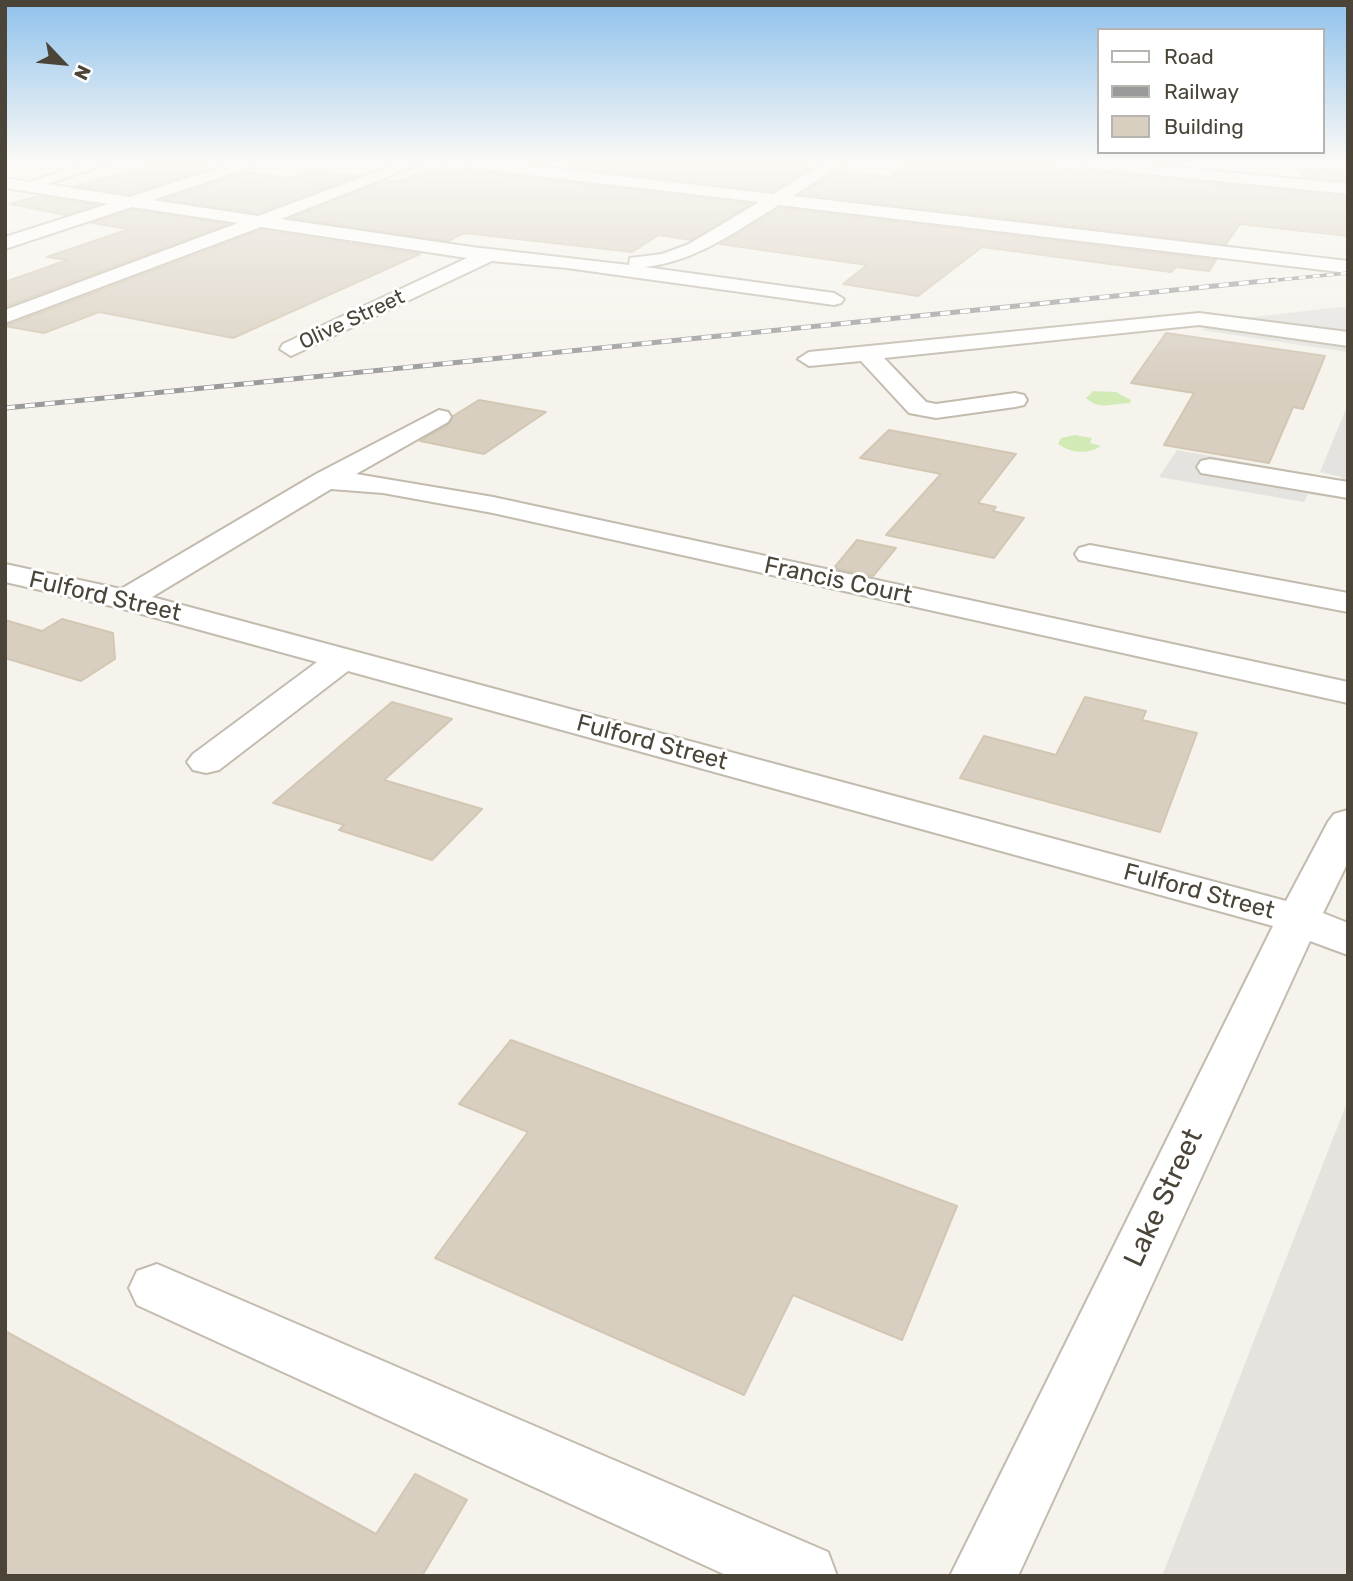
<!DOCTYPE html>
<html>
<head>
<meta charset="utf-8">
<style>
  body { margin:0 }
  #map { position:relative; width:1353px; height:1581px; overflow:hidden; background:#f6f3ec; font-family:Rubik,sans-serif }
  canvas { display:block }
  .frame { position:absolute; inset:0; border:7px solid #4b4439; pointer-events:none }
  .legend { position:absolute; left:1097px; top:28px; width:228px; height:126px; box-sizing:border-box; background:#fff; border:2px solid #b7b4b0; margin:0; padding:9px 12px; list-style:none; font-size:21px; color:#4b4439 }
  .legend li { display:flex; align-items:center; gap:14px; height:35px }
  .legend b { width:35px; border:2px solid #b7b4b0 }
  .north { position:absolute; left:28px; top:28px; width:70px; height:70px; -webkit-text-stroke:5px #fff; paint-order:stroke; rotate:116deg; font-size:19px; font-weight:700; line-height:28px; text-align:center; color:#4b4439 }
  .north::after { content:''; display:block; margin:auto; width:24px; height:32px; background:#4b4439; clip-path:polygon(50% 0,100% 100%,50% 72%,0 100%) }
</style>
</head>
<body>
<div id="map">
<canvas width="1353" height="1581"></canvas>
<div class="frame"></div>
<ul class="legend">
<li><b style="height:9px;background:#fff"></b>Road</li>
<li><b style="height:9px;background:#9a9a9a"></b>Railway</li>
<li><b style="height:19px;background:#d8cfc1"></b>Building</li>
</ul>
<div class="north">N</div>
</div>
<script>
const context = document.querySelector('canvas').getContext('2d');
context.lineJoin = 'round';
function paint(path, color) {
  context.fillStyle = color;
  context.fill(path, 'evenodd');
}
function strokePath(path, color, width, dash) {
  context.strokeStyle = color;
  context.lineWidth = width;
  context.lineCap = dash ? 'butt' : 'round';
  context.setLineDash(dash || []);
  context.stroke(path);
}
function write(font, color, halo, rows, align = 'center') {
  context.font = font + ' Rubik,sans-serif';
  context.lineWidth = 6;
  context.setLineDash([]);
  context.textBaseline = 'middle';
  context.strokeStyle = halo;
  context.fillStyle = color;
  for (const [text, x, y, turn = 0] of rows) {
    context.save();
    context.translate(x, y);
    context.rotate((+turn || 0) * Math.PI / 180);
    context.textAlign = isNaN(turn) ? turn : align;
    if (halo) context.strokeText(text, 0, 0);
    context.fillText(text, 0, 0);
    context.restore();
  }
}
const industrial = new Path2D(`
  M1348 1100V1576H1162Z`);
const green = new Path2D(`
  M1093 391 1116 392 1131 400 1130 403C1113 403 1100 411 1086 398Z
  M1075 435 1092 438 1090 443 1101 446C1088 455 1071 453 1058 444L1061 438Z`);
const parking = new Path2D(`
  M1340 307 1348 308V352L1200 330 1227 320Z
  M1348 404V500L1308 494 1304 502 1159 477 1177 450 1300 472 1299 481 1340 488 1341 477 1320 472Z`);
const building = new Path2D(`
  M159 163 210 168 130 194 75 186Z
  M578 163H762L811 168 772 191 568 167Z
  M912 163H1011L1348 197V236L1240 224 1226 244 801 194 836 171 890 177Z
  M439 167H444L751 204 691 240 659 235 632 252 464 233 448 241 291 218 385 180 398 182Z
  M1317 168 1348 171V181L1301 177 1305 169Z
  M311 170 357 176 258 213 164 199 244 172 288 178Z
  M39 196 97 205 66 215 10 204Z
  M780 208 1216 260 1209 271 1176 267 1171 272 982 247 918 296 843 284 867 265 720 244Z
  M132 210 228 224 5 307V282L67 260 47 257 129 229 92 223Z
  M261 230 420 254 233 338 99 312 44 333 5 326Z
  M1166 333 1325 356 1303 409 1293 407 1269 463 1164 445 1194 393 1131 383Z
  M479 400 546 412 484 454 420 441 449 424 453 416Z
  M889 430 1016 454 978 503 996 507 993 511 1024 518 994 558 886 535 941 474 860 458Z
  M857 540 896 548 873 576 834 568Z
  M62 619 113 633 115 659 81 681 5 658V620L42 631Z
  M1085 697 1146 711 1142 720 1197 733 1160 832 960 778 984 736 1056 755Z
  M392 702 452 719 384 780 482 809 432 860 339 830 344 825 273 803Z
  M511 1040 957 1206 902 1340 793 1295 744 1395 435 1258 528 1132 459 1104Z
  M5 1331 376 1534 415 1474 467 1500 422 1576H5Z`);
const minor = new Path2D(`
  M86 163H111L47 184 130 197 234 163H257L255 166 153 200 258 216 400 163H422L281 219 472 247 629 265 630 258 662 254 689 244 759 202 470 168 462 163H509L773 194 825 163H844L793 196 1348 261V273L779 205C736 231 697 261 645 267L834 293 844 299 841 303 834 305 567 268 492 261 291 356 280 349 283 344 467 258 261 227 5 323V310L238 223 132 207 5 249V237L108 204 5 188V178L29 182Z
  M1080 163H1134L1348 184V194L1088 168Z
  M1199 313 1348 332V346L1199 325 884 358 926 402 936 404 1015 393 1024 395 1027 400 1024 405 1015 407 936 418 909 413 861 361 809 366 798 359 809 352Z
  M439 410 448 412 451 417 448 422 356 474 493 497 1348 682V703L493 513 383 493 331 489 152 597 1286 901 1328 822 1334 814 1348 810V862L1323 913 1348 923V955L1310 941 1018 1576H950L1273 926 348 671 219 770 206 773 193 770 187 762 193 754 317 662 120 608 5 582V564L121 589 316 474Z
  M1210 459 1348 482V498L1201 473 1197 467 1201 461Z
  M1090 545 1348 593V612L1079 560 1075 554 1079 548Z
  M157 1264 828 1552 837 1576H728L137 1305 129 1288 137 1271Z`);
const railFar1 = new Path2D(`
  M1257 282 1348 273`);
const rail = new Path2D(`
  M5 408 1274 280`);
const farStreetnames = [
  ["Olive Street",352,320,-25]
];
const streetNames = [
  ["Francis Court",838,581,12],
  ["Fulford Street",105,597,13],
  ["Fulford Street",652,743,15],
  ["Fulford Street",1199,892,15]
];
const nearStreetnames = [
  ["Lake Street",1164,1198,-65]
];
paint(industrial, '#e6e2dd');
paint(green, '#d2eab5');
paint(parking, '#e5e3e0');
paint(building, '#d8cfc1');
strokePath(building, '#d3c7b4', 2);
strokePath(minor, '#c2bbae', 4);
paint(minor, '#fff');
strokePath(railFar1, '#9a9a9a', 3.5);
strokePath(rail, '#9a9a9a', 5);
strokePath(railFar1, '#fff', 2.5, [7]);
strokePath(rail, '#fff', 3.5, [10]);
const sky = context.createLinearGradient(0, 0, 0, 384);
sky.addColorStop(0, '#8fc1ec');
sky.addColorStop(0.42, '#fbfaf6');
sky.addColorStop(1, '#fbfaf600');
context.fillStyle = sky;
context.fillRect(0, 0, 1353, 384);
write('21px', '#4b4439', '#fff', farStreetnames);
write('24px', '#4b4439', '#fff', streetNames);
write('28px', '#4b4439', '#fff', nearStreetnames);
</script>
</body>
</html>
